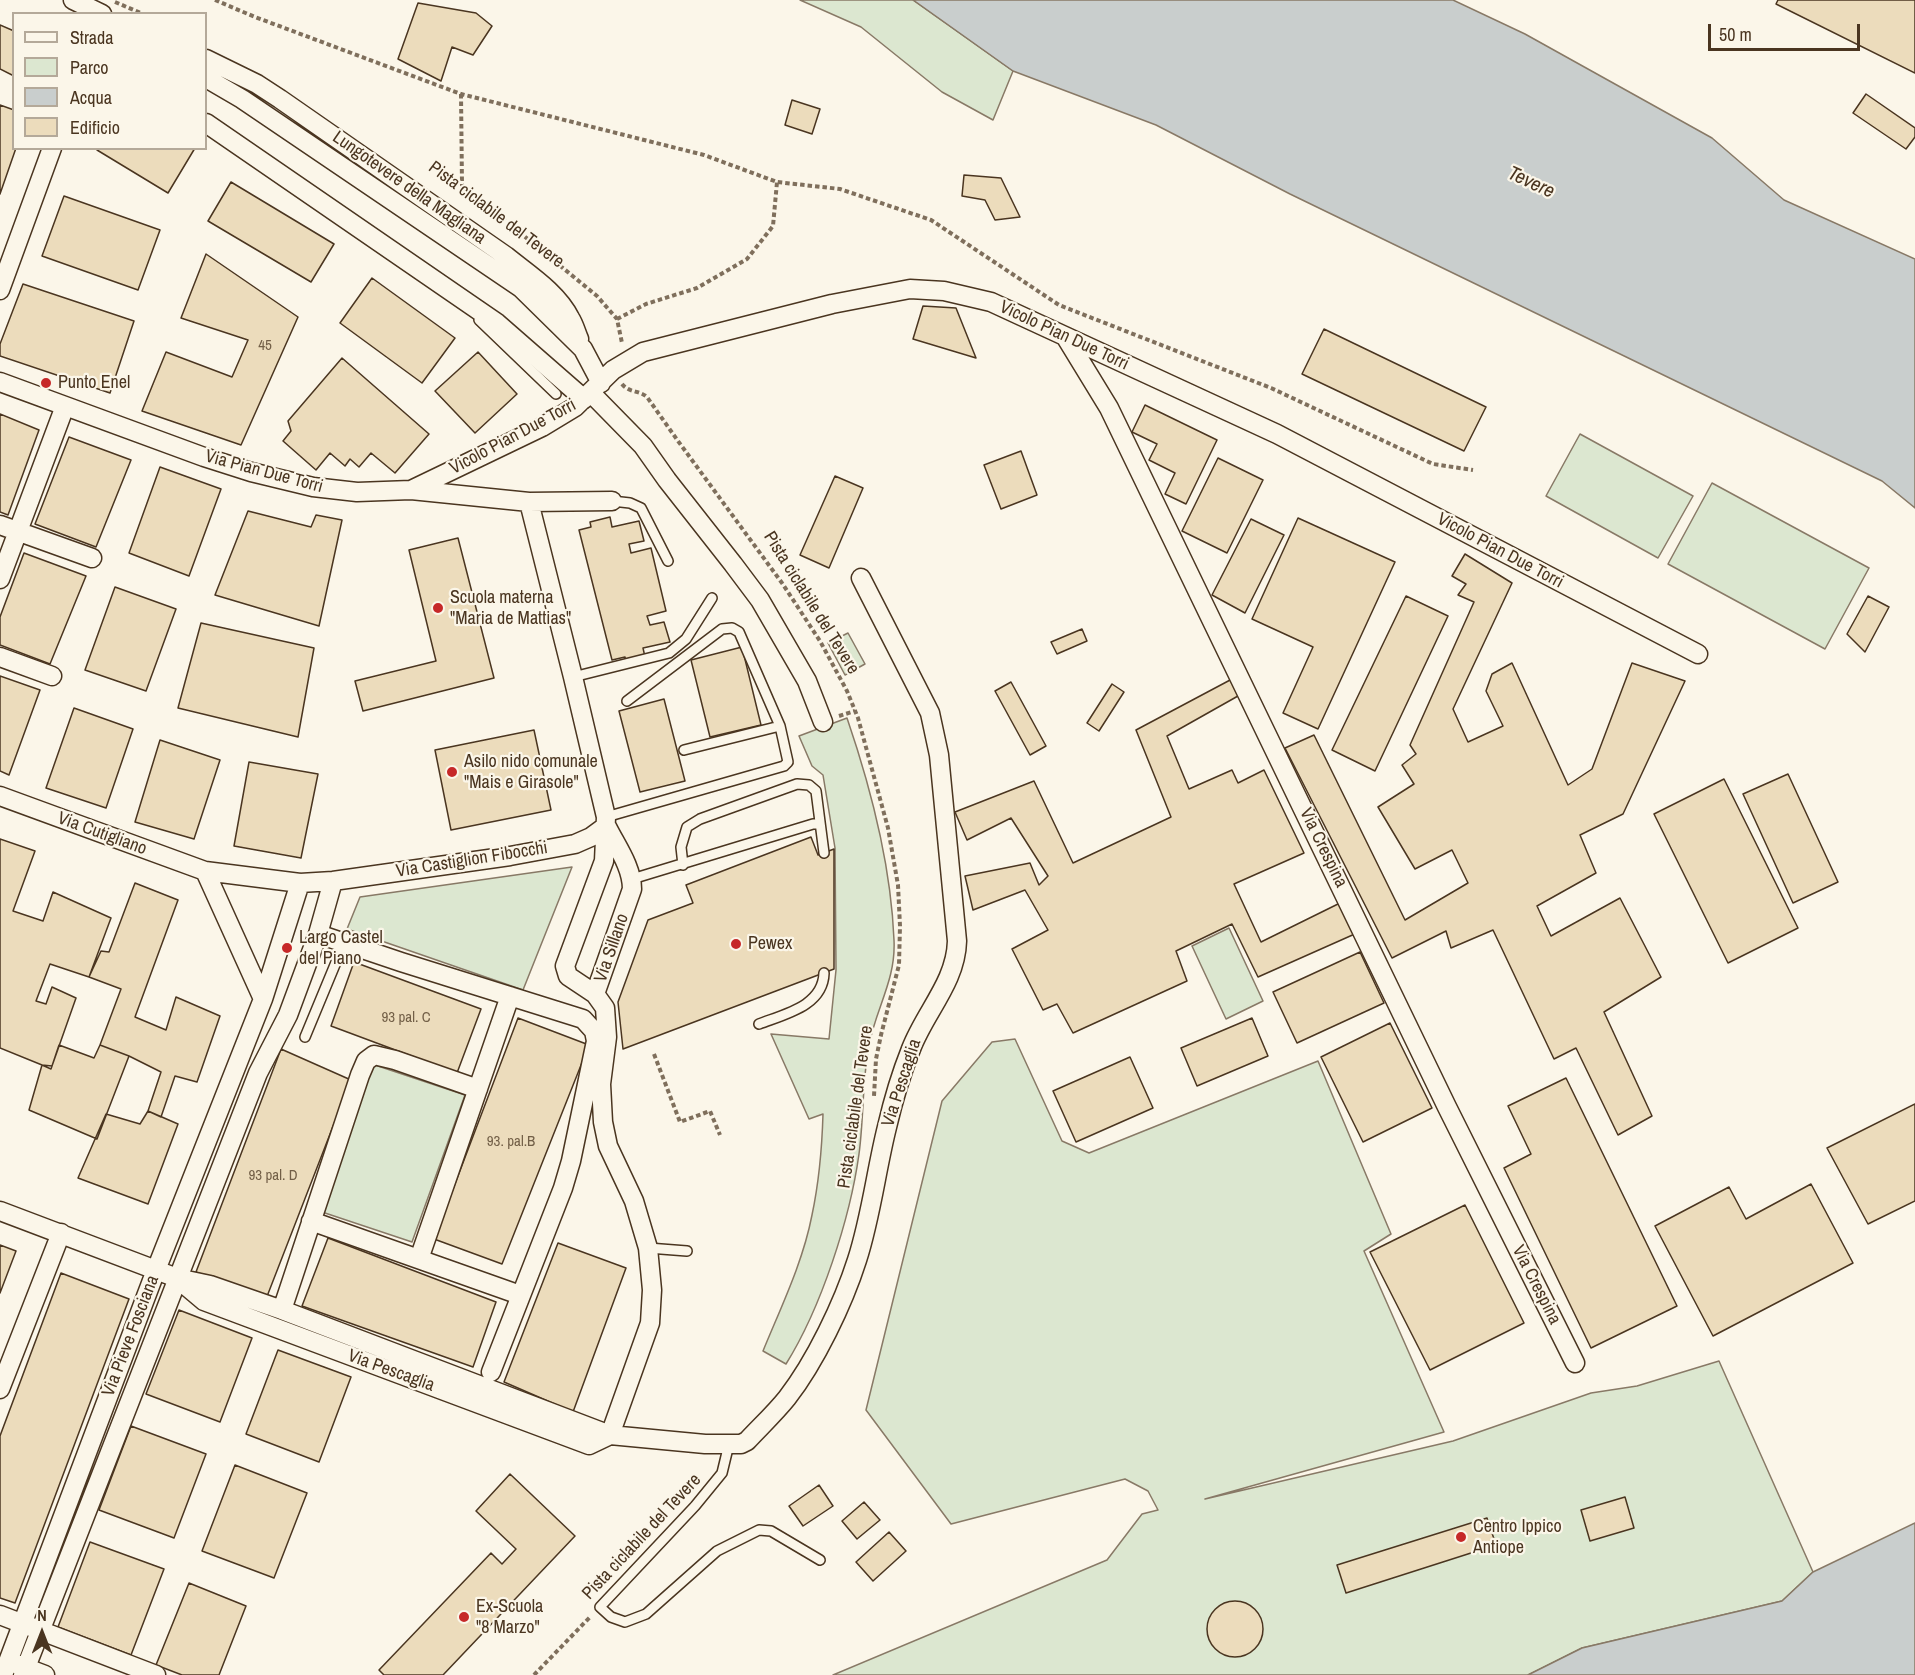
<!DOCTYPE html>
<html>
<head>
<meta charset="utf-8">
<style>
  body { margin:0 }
  #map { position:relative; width:1915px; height:1675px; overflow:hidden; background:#fbf6e9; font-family:"Archivo Narrow",sans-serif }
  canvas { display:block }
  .legend { position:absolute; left:12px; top:12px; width:195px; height:138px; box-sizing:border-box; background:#fbf6e9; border:2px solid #b4a999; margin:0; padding:8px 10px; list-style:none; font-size:18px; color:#4a3520 }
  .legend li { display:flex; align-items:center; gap:12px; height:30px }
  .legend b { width:30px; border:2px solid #b4a999 }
  .north { position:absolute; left:12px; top:1603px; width:60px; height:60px; -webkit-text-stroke:4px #fbf6e9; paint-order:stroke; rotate:0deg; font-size:16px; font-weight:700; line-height:24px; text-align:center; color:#4a3520 }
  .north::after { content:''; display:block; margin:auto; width:21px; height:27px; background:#4a3520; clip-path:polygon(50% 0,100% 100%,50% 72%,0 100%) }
  .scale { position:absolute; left:1708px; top:24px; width:152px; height:27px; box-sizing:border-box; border:3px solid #4a3520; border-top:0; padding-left:8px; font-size:18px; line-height:21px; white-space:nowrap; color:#4a3520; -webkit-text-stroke:4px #fbf6e9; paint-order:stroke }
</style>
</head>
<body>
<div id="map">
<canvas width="1915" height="1675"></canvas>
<ul class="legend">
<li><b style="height:8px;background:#fbf6e9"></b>Strada</li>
<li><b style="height:16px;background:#dce7d0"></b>Parco</li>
<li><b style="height:16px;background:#c9cecd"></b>Acqua</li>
<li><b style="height:16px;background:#ecdcbc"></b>Edificio</li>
</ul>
<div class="north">N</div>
<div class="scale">50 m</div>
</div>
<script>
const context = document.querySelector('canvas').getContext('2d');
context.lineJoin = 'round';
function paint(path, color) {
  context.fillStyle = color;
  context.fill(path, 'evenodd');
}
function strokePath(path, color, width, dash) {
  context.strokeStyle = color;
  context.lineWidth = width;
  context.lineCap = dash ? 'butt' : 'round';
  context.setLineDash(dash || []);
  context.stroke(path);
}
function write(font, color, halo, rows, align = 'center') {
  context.font = font + ' "Archivo Narrow",sans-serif';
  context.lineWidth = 4.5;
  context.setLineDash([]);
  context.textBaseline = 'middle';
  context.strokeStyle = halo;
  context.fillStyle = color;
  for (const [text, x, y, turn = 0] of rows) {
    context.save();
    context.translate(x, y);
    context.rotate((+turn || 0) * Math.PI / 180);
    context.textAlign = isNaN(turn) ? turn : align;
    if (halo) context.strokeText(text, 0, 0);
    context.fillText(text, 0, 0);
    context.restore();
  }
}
const green = new Path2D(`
  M800 0H913L1013 71 993 120 942 92 861 27Z
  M1580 434 1693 496 1658 558 1546 496Z
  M1712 483 1869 568 1825 649 1668 564Z
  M848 633 865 664 845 675 828 643Z
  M847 718C871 788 891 865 894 940 896 980 876 1008 869 1045 862 1081 864 1118 859 1154 850 1219 821 1308 786 1364L763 1351C781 1307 803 1262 812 1215 819 1182 822 1148 823 1114L809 1119 771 1034 829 1039 836 970 835 848 823 775 812 766 799 736Z
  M572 867 523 990 347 929 360 897Z
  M1229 928 1263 1001 1226 1019 1192 946Z
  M1015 1039 1062 1141 1089 1153 1318 1061 1391 1234 1364 1251 1444 1432 1205 1499 1453 1441 1591 1393 1637 1386 1719 1361 1813 1572 1782 1601 1582 1648 1528 1675H833L1107 1560 1142 1514 1158 1510 1148 1491 1125 1479 951 1524 866 1410 942 1101 992 1042Z
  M372 1064 465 1095 412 1242 319 1211Z`);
const water = new Path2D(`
  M913 0H1453L1525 34 1712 138 1784 200 1915 259V508L1882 481 1290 194 1156 125 1013 71Z
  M1915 1523V1675H1528L1582 1648 1782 1601 1813 1572Z`);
const building = new Path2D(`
  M1778 0H1915V73L1776 4Z
  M418 3 476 13 492 26 473 55 452 47 441 81 398 59Z
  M0 25 14 31V76L0 69Z
  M1866 94 1915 128V137L1906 149 1853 113Z
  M792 100 820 109 812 134 785 125Z
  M0 105 14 110V148H16L0 194Z
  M98 148H195L168 193 97 150Z
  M964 175 1001 178 1020 217 995 220 985 200 962 196Z
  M231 182 334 244 311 282 208 221Z
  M64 196 160 230 138 290 42 256Z
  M206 254 298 317 241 445 142 411 166 352 232 377 248 340 181 318Z
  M372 278 455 338 422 383 340 323Z
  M23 284 134 321 110 393 0 356V344Z
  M923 306 956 308 976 358 913 339Z
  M1324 329 1486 407 1464 451 1302 374Z
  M478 352 517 394 475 433 435 391Z
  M342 358 429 434 395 473 371 453 359 467 350 459 345 466 330 453 316 470 283 441 291 431 288 421Z
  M1145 405 1217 440 1186 504 1165 494 1175 473 1149 460 1157 444 1132 432Z
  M0 414 39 430 8 515 0 512Z
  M69 437 131 460 96 547 35 524Z
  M1021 451 1037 495 1001 509 984 465Z
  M1218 458 1263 480 1227 553 1182 531Z
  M160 467 221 489 189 576 129 553Z
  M835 476 863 488 829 568 800 555Z
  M248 511 311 527 316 515 342 520 319 626 215 595Z
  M610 517 612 527 639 521 644 541 629 544 631 553 651 548 666 611 647 616 650 625 664 622 670 642 643 648 645 657 626 662 625 657 612 660 579 530 591 527 590 522Z
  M1298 518 1395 562 1318 729 1283 713 1313 647 1252 619Z
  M1251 519 1284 535 1245 613 1212 595Z
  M458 538 494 678 363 711 355 681 436 661 409 550Z
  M24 553 86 576 50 664 0 645V617Z
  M1465 554 1512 583 1453 709 1468 742 1503 726 1486 691 1492 674 1512 663 1568 785 1592 769 1632 663 1685 681 1623 814 1580 835 1596 873 1537 906 1551 936 1620 898 1661 977 1604 1012 1652 1116 1618 1135 1576 1048 1554 1059 1493 930 1451 948 1446 931 1392 958 1285 748 1314 735 1405 920 1468 883 1452 850 1415 869 1378 807 1414 784 1402 765 1416 754 1410 745 1474 602 1458 595 1466 584 1452 576Z
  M115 587 176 609 146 691 85 670Z
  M1406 596 1448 616 1375 771 1332 750Z
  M1868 596 1889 607 1865 652 1847 634Z
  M201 623 314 648 298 737 178 708Z
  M1082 629 1087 641 1057 654 1051 642Z
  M742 647 761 725 710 737 691 660Z
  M0 676 40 690 9 775 0 771Z
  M1232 679 1238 696 1167 736 1189 789 1232 770 1238 783 1264 770 1304 853 1234 884 1261 942 1340 903 1357 933 1258 977 1232 924 1176 951 1187 981 1073 1033 1057 1004 1043 1010 1012 949 1048 930 1025 890 973 910 965 876 1030 863 1039 885 1048 876 1011 818 967 840 955 812 1034 781 1073 863 1171 817 1136 730Z
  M1011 682 1046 746 1030 755 995 691Z
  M1112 684 1124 692 1099 731 1087 723Z
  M664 699 685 781 640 792 619 711Z
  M74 708 133 729 106 808 46 788Z
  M534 730 551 810 451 830 435 750Z
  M160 740 220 760 194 839 135 822Z
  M249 762 318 774 301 858 234 846Z
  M1788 774 1838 882 1793 903 1743 794Z
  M1724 779 1798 928 1728 963 1654 814Z
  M811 837 818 855 834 849V969L623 1049 618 1002 648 920 693 903 686 885Z
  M0 839 35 851 13 911 43 921 53 892 111 918 89 977 50 964 36 1001 46 1004 52 987 76 998 52 1066 42 1065 0 1048Z
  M135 883 178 900 135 1017 166 1030 176 997 220 1016 197 1082 175 1076 161 1117 148 1111 161 1072 129 1056 100 1045 121 989 89 977 101 951 109 952Z
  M1360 952 1384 1003 1297 1043 1273 992Z
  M354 962 481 1009 457 1073 331 1026Z
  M518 1018 589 1045 502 1264 434 1239Z
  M1252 1018 1268 1056 1197 1086 1181 1048Z
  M1390 1023 1432 1108 1363 1142 1321 1057Z
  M59 1045 94 1058 100 1045 129 1056 97 1139 29 1110 42 1065 51 1069Z
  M281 1049 351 1080 266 1299 196 1272Z
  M1130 1057 1153 1108 1076 1142 1053 1091Z
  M1566 1078 1677 1306 1591 1348 1504 1168 1531 1154 1508 1106Z
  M1915 1104V1201L1868 1224 1827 1148Z
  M148 1111 178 1124 148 1204 78 1178 106 1114 140 1124Z
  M1811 1184 1853 1263 1713 1336 1655 1226 1729 1187 1746 1219Z
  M1465 1205 1524 1323 1430 1370 1370 1252Z
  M328 1238 496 1302 473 1367 302 1306Z
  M558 1243 626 1268 573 1412 504 1382Z
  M0 1245 16 1251 0 1293Z
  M61 1273 129 1299 15 1603 0 1598V1436Z
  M179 1310 252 1338 220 1422 146 1394Z
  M278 1350 351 1377 319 1462 246 1434Z
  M131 1426 206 1454 174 1538 99 1510Z
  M235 1465 307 1493 274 1578 202 1551Z
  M510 1474 575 1536 443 1675H384L379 1670 491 1553 502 1564 516 1549 476 1511Z
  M819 1485 833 1506 803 1526 789 1506Z
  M1625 1497 1634 1528 1590 1541 1581 1510Z
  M864 1502 880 1520 857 1539 842 1521Z
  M1487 1518 1496 1545 1346 1593 1337 1565Z
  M889 1532 906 1551 873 1581 856 1562Z
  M90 1542 164 1569 131 1655 58 1627Z
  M189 1583 246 1606 219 1675H182L156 1665Z
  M1207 1629a28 28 0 1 1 56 0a28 28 0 1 1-56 0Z`);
const path = new Path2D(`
  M215 0 255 17 461 94 704 155 777 182 840 189 931 220 1059 305 1271 388 1433 464 1473 470
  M115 2 143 14
  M461 94 462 185 597 296 617 319 622 343
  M617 319 646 304 697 288 747 259 773 226 777 182
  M622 384C629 393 639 390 647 397L678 441 782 583 820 641 847 691 858 718 888 828 898 885 900 926 899 965 881 1035 876 1059 874 1096
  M839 716 855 711
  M654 1054 680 1122 710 1111 720 1135
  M534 1675 591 1616`);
const service = new Path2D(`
  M479 320 556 394
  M612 501 630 503 641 508 668 561
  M573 677 669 653 686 639 712 598
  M684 750 780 726
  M606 817 784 766 788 762 780 726 739 632 732 628 722 629 627 701
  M683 865 681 847 687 827 700 819 797 784 809 785 816 791 824 853
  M632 879 813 824H820
  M759 1024C785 1014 823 1006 824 973
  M305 1037 344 943
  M648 1248 687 1251
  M729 1444 722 1473 695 1506 600 1607 611 1617 625 1622 646 1614 717 1551 759 1530 771 1531 820 1560`);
const minor = new Path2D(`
  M73 0 102 14
  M206 59 257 84 280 99 506 256C528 274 557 292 570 318 574 324 576 332 579 339
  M206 78 242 99 521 288 583 349 601 383
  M206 123 497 323 584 399
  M0 290 52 148
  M1065 336 1109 408 1447 1107 1575 1363
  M0 382 204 457 251 472 313 487 357 492 411 490 529 502 612 501
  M591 393 643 446 667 480 733 564 760 600 807 681 823 722
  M411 490 542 427 575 407 613 370 643 352 832 304 910 289 944 291 991 302 1277 434 1698 654
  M529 502 573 677 606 817 604 861 565 966 568 976 595 994 605 1008 607 1037 601 1084 603 1122 608 1146 634 1201 648 1248 652 1290 650 1323 610 1435
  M0 525 92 558
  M0 579 65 406
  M0 657 52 676
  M0 796 205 871 300 883 333 881 510 856 575 844 591 837 606 826
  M205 871 263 999
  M318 934 401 962 583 1019 594 1031 596 1041 571 1161 563 1188 491 1372
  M595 994 632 889C632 867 617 847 607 827
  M0 1211 177 1278 210 1285 282 1310 610 1435 705 1444H741L747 1441C760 1427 775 1413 787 1398 815 1362 843 1304 857 1260 871 1217 876 1171 887 1127 893 1101 901 1074 911 1049 925 1012 956 982 957 941L939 755 930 713 861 578
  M311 1221 520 1295
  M419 1259 510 996
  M179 1280 204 1301 589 1445 610 1435
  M282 1310 360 1075 366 1061 374 1055 395 1060 478 1089
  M0 1389 61 1233
  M0 1615 156 1675
  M16 1664 45 1675
  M3 1675 156 1270 263 999 300 883
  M23 1675 258 1073 288 1015 318 934 333 881`);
const markers = [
  [46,383,6,"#c62828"],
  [438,608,6,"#c62828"],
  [452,772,6,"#c62828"],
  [736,944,6,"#c62828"],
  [287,948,6,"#c62828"],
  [1461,1537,6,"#c62828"],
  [464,1617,6,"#c62828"]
];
const numberNames = [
  ["45",265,346],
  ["93 pal. C",406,1018],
  ["93. pal.B",511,1142],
  ["93 pal. D",273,1176]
];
const streetNames = [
  ["Lungotevere della Magliana",409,188,35],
  ["Pista ciclabile del Tevere",496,215,37],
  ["Vicolo Pian Due Torri",1064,336,25],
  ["Vicolo Pian Due Torri",513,437,-28],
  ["Via Pian Due Torri",264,472,15],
  ["Vicolo Pian Due Torri",1500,551,28],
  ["Pista ciclabile del Tevere",811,603,58],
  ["Via Cutigliano",102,834,20],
  ["Via Crespina",1323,848,64],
  ["Via Castiglion Fibocchi",472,860,-9],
  ["Via Sillano",612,948,-71],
  ["Via Pescaglia",902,1083,-72],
  ["Pista ciclabile del Tevere",856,1107,-82],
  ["Via Crespina",1536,1285,63],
  ["Via Pieve Fosciana",131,1336,-69],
  ["Via Pescaglia",391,1371,20],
  ["Pista ciclabile del Tevere",642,1537,-47]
];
const poiNames = [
  ["Punto Enel",58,383],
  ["Scuola materna",450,598],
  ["\"Maria de Mattias\"",450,619],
  ["Asilo nido comunale",464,762],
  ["\"Mais e Girasole\"",464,783],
  ["Largo Castel",299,938],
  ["del Piano",299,959],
  ["Pewex",748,944],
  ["Centro Ippico",1473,1527],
  ["Antiope",1473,1548],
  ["Ex-Scuola",476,1607],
  ["\"8 Marzo\"",476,1628]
];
const waterNames = [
  ["Tevere",1531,183,25]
];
paint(green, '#dce7d0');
strokePath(green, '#887966', 1.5);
paint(water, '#c9cecd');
strokePath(water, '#887966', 1.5);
paint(building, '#ecdcbc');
strokePath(building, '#4a3520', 1.5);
strokePath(service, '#4a3520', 12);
strokePath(minor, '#4a3520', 21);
strokePath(path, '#7f6f5c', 4, [4.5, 3]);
strokePath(service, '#fbf6e9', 9);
strokePath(minor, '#fbf6e9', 18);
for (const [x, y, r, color] of markers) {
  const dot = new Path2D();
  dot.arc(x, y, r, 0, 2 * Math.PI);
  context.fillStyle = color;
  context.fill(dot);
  strokePath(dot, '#fbf6e9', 2);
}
write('15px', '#725f47', null, numberNames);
write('18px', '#4a3520', '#fbf6e9', streetNames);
write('18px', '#4a3520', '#fbf6e9', poiNames, 'left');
write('italic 20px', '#4a3520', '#fbf6e9', waterNames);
</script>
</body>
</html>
